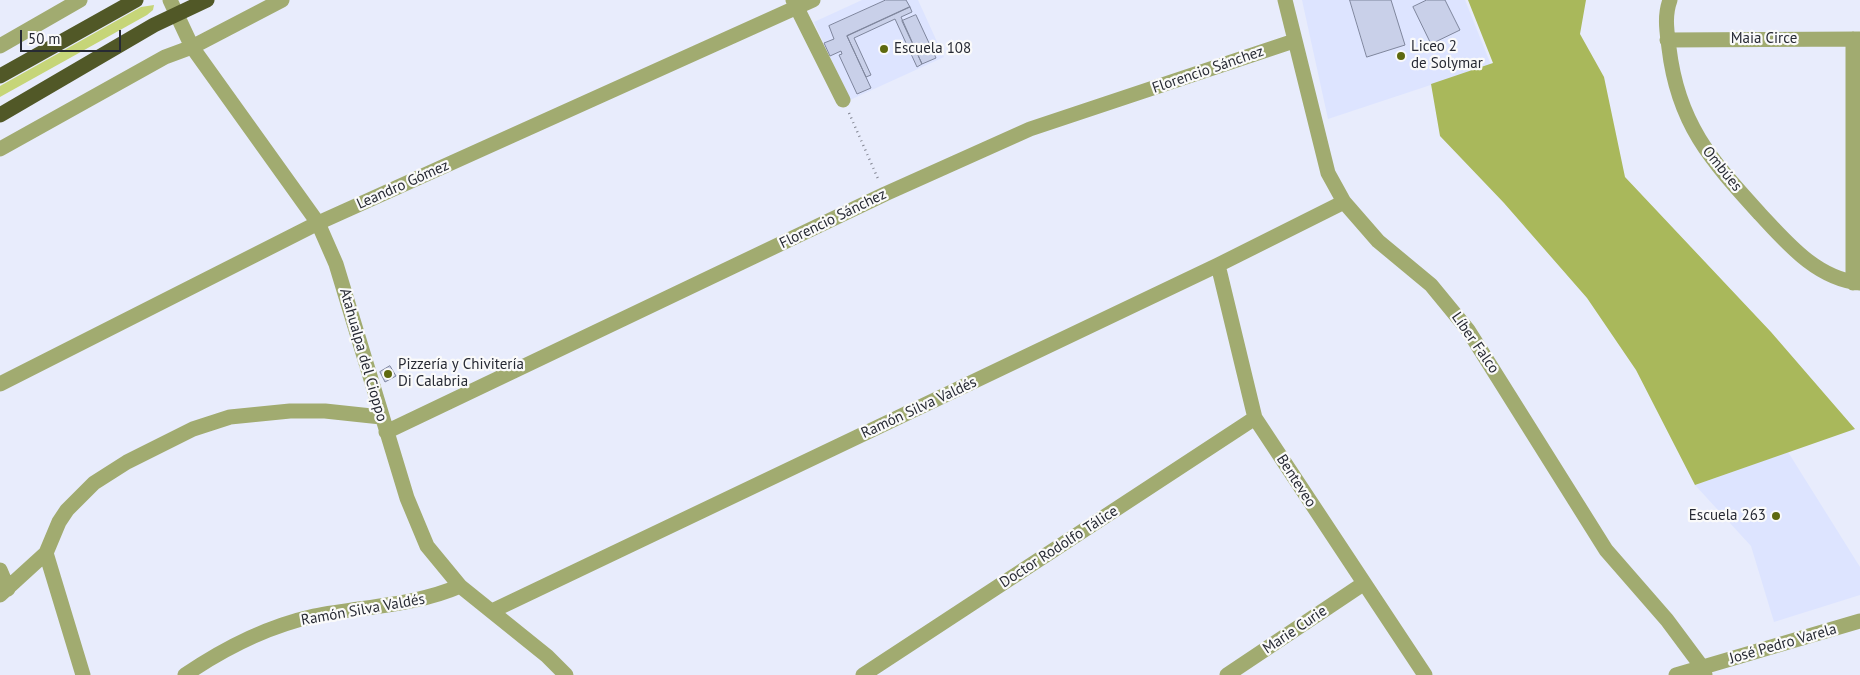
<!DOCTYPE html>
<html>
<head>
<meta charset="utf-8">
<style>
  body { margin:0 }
  #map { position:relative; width:1860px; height:675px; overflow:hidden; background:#e8ecfc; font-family:"PT Sans",sans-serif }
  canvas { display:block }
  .scale { position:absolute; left:20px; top:30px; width:101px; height:22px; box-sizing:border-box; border:2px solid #272a34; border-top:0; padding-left:6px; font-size:15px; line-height:18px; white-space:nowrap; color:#272a34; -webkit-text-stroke:4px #fafafa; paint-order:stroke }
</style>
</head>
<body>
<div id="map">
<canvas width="1860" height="675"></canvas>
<div class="scale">50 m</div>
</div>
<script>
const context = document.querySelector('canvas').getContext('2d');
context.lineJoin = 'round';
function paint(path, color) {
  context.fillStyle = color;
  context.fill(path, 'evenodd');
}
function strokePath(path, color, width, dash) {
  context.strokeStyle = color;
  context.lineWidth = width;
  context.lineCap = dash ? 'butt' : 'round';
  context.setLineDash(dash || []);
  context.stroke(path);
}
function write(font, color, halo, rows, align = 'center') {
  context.font = font + ' "PT Sans",sans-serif';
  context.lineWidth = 4.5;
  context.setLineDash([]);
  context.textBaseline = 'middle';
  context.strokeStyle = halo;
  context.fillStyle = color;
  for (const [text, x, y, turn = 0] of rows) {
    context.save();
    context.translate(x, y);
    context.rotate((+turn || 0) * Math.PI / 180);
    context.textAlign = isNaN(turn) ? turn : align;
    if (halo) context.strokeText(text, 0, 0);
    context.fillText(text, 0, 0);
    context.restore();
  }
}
const built = new Path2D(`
  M862 0H918L944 57 850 100 814 22Z
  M1302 0H1465L1491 65 1328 119Z
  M1788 452 1860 567V595L1774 622 1751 546 1695 485Z`);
const green = new Path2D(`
  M154 5 153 10 147 15 0 97V86L141 7Z`);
const forest = new Path2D(`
  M1468 0H1586L1580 34 1604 77 1625 177 1771 332 1855 429 1695 485 1636 370 1587 298 1504 203 1440 136 1431 84 1493 63Z`);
const building = new Path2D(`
  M886 0H906L910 7 847 36 871 88 857 94 839 55 842 54 841 51 830 56 824 43 834 39 829 26Z
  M1350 0H1391L1405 45 1367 57Z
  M1427 0H1445L1460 30 1431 44 1413 7Z
  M910 7 912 12 901 17 922 64 917 67 895 19 854 38 871 75 866 77 847 36Z
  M916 15 936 58 922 64 902 21Z
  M390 366 396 376 385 382 380 372Z`);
const path = new Path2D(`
  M849 113 879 181`);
const minor = new Path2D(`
  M170 0 192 47 318 223 336 264 407 498 427 546 460 586 547 656 566 675
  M793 0 843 100
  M1285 0 1328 173 1344 202 1378 241 1431 285 1468 330 1606 550 1667 620 1702 667 1705 675
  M1670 0C1664 16 1667 32 1669 48 1678 124 1711 160 1760 214 1787 243 1817 279 1860 283
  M1667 40 1860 39
  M0 46 80 0
  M0 149 165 57 192 47 282 0
  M1218 265 1255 418 1425 675
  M1853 283V39
  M0 384 318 223 813 0
  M386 432 885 194 1030 129 1294 41
  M46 553 83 675
  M0 570 8 589
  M0 595 46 553 59 522 67 510 94 483 127 462 193 429 230 417 290 411H325L381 417
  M492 611 1218 265 1344 202
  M185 675C223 649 269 626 314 616 364 606 414 606 460 586
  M863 675 1255 418
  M1227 675 1363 584
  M1676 675 1860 621`);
const highway = new Path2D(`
  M0 76 136 0
  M0 115 154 25 207 0`);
const markers = [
  [884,49,5,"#5e690e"],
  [1401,56,5,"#5e690e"],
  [388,374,5,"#5e690e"],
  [1776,516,5,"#5e690e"]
];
const streetNames = [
  ["Maia Circe",1764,39],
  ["Florencio Sánchez",1208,70,-19],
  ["Ombúes",1722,169,51],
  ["Leandro Gómez",403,185,-24],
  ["Florencio Sánchez",833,219,-26],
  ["Líber Falco",1475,343,55],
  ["Atahualpa del Cioppo",363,355,74],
  ["Ramón Silva Valdés",919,408,-25],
  ["Benteveo",1296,481,57],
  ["Doctor Rodolfo Tálice",1059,547,-33],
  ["Ramón Silva Valdés",363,610,-10],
  ["Marie Curie",1295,630,-34],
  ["José Pedro Varela",1783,644,-16]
];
const poiNames = [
  ["Liceo 2",1411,47],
  ["de Solymar",1411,64],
  ["Escuela 108",894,49],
  ["Pizzería y Chivitería",398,365],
  ["Di Calabria",398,382],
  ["Escuela 263",1766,516,"right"]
];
paint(built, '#dde4ff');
paint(green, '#c6d578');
paint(forest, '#a9b85b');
paint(building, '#c9d0e9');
strokePath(building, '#7f869d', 1);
strokePath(path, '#858895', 2.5, [1, 4]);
strokePath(minor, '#a1ab70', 15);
strokePath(highway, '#515827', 15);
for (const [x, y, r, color] of markers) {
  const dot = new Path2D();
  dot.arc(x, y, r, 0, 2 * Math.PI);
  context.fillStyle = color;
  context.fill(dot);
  strokePath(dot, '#fafafa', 2);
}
write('15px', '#272a34', '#fafafa', streetNames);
write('15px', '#272a34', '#fafafa', poiNames, 'left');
</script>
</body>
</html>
